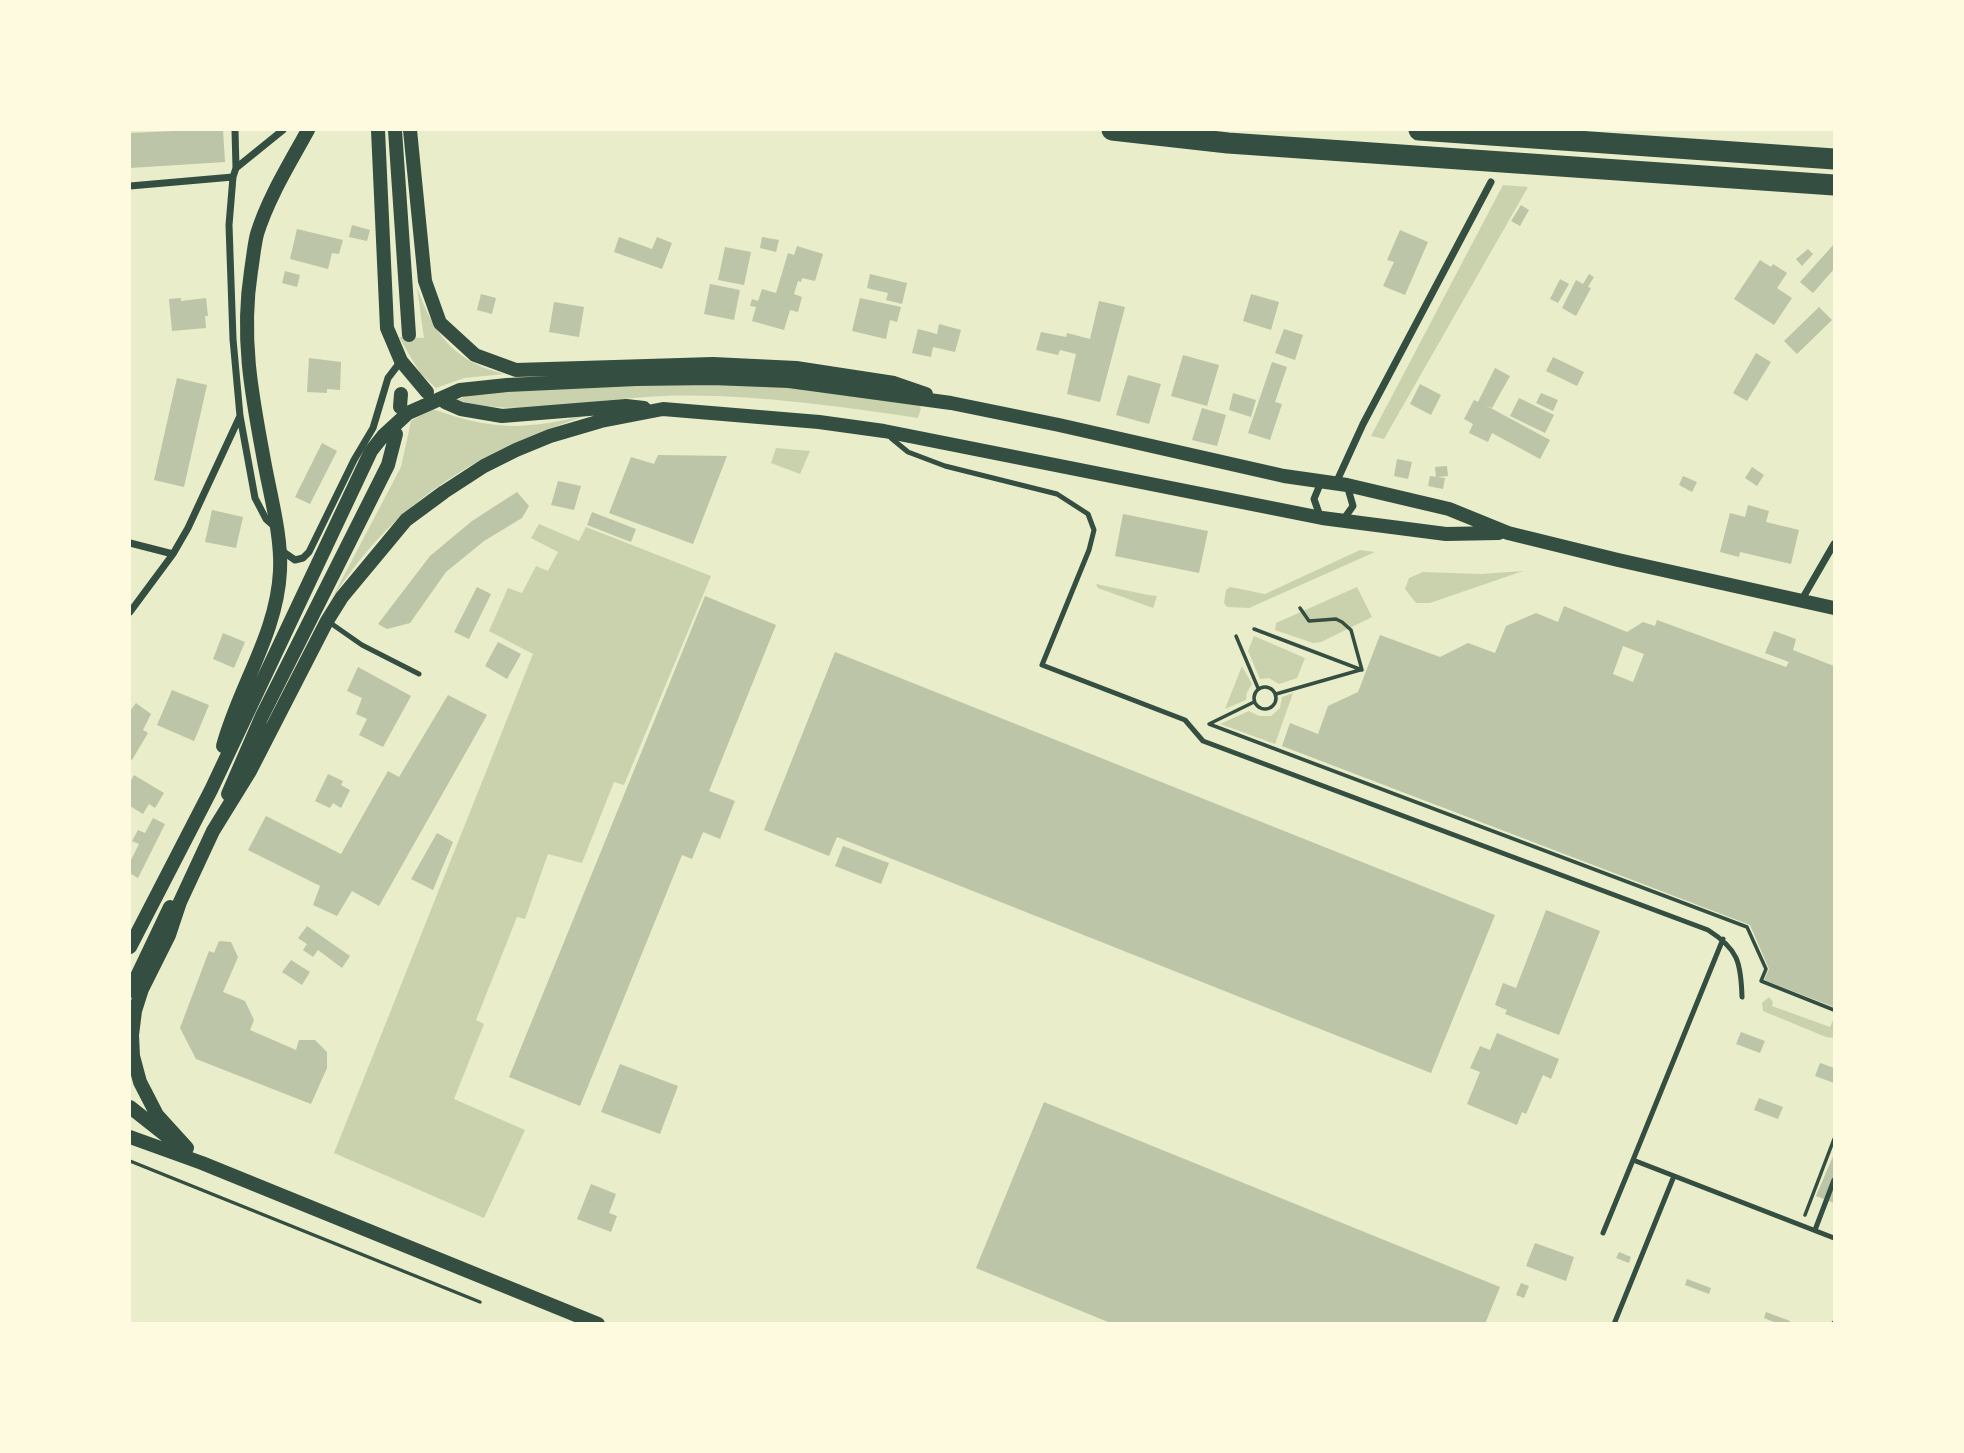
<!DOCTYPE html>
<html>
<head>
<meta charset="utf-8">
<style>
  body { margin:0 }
  #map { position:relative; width:1964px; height:1453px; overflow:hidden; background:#e9edc9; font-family:Quicksand,sans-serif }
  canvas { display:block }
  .frame { position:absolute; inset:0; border:131px solid #fefae0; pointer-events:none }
</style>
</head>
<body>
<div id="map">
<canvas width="1964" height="1453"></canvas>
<div class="frame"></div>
</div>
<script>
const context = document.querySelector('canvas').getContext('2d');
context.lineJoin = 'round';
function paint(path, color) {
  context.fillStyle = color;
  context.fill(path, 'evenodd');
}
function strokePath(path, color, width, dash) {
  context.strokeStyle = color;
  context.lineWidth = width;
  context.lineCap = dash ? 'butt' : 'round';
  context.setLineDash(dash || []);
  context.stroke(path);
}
const green = new Path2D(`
  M1503 185 1528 187 1384 439 1371 436Z
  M417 287C433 334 455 362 504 374L464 378 436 388 420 373 399 337 424 338Z
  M674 383 759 384 918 403 921 408 918 418C834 406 748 393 663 396 595 398 524 419 457 400L471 394 488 392Z
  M432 409C464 420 496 429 530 425 549 424 567 419 585 416 474 454 393 501 329 604L401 467 411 421Z
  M776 448 810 451 800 474 771 463Z
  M539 524 579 541 586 527 711 576 624 785 614 782 582 863 548 854 525 919 517 917 476 1020 484 1024 454 1099 525 1130 484 1218 334 1153 533 654 489 631 508 588 522 593 536 566 548 571 558 552 531 538Z
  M1360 550 1375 552 1249 608 1227 607 1224 603 1226 590 1230 587 1265 594Z
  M1523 571 1430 603H1416L1405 589 1409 578 1423 572 1481 574Z
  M1096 584 1148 595 1157 596 1153 608 1098 588Z
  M1357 587 1372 617 1321 642 1313 643 1275 630 1276 623Z
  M1254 636 1305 658 1297 678 1279 684 1269 678 1260 679 1248 651Z
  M1242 666 1252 684 1247 692 1246 700 1225 709Z
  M1293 693 1275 744 1220 724 1249 711 1259 716H1271L1280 708 1282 697Z
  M1769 997 1773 1002 1772 1006 1830 1027 1834 1018V1038L1826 1037 1763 1011 1762 1003Z`);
const building = new Path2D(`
  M194 130H223L225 162 130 168V133Z
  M1521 205 1529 210 1520 226 1511 221Z
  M352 225 370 230 367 241 349 237Z
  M297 229 343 240 339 254 332 253 328 269 290 259Z
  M1400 230 1428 242 1405 295 1383 286 1394 262 1387 260Z
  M619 237 652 249 657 237 672 243 662 269 614 252Z
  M762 237 779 240 776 252 760 248Z
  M1834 244V269L1813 293 1800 282Z
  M797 246 823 254 815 281 802 278 801 282 798 281 794 294 802 297 798 312 790 310 784 330 752 321 756 307 750 306 752 299 758 301 762 289 776 293 788 253 794 255Z
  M725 247 751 252 744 285 718 280Z
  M1808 249 1813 254 1802 266 1796 259Z
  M1760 260 1771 267 1773 264 1787 273 1777 288 1792 298 1774 325 1734 299Z
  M285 271 300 275 297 287 282 283Z
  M870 274 907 283 902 304 886 300 888 293 867 288Z
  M1589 274 1594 277 1588 287 1591 288 1576 316 1562 308 1576 280 1583 284Z
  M1560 279 1569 284 1558 303 1550 299Z
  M710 284 740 290 734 320 704 314Z
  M481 294 496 298 492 314 477 310Z
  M1251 294 1279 302 1271 330 1243 321Z
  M181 298V301L206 298 208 316H205L206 328 172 331 169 299Z
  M860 298 901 307 897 322 890 320 886 339 852 331Z
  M1099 301 1125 307 1100 402 1067 394 1076 354 1060 350 1058 355 1036 350 1041 332 1066 337 1067 333 1090 339Z
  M554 302 584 307 579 337 549 332Z
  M1819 307 1832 320 1797 354 1784 341Z
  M939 324 961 330 955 352 933 347 931 357 912 353 918 329 937 334Z
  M1284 329 1303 335 1295 360 1275 353Z
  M1756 353 1771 362 1747 401 1733 393Z
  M1183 355 1219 365 1207 406 1171 396Z
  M1553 357 1584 372 1577 386 1546 371Z
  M309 358 341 362 340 390 327 389V393L307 392Z
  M1272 362 1287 367 1275 402 1282 404 1270 440 1248 433Z
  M1495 368 1510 376 1492 408 1485 405 1550 440 1540 459 1492 433 1488 442 1469 433 1473 424 1464 419 1474 400 1478 402Z
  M1128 375 1161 384 1149 424 1116 415Z
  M177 378 207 385 184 487 154 480Z
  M1420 384 1441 395 1431 415 1410 404Z
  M1233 393 1256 400 1251 417 1229 410Z
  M1541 393 1558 400 1553 411 1536 403Z
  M1519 398 1554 415 1545 433 1510 416Z
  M1202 408 1226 415 1217 446 1192 440Z
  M322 443 337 451 310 504 295 497Z
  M658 455 727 456 693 544 609 513 631 457 654 464Z
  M1397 459 1412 462 1408 479 1394 476Z
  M1447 466 1448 476 1436 477 1435 467Z
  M1752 467 1764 475 1757 486 1745 478Z
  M1430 476 1445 478 1443 489 1428 486Z
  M1683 476 1697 482 1692 492 1679 485Z
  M558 481 581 486 574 510 551 505Z
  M517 492 529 506 522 518 484 541 446 572 410 623 387 629 378 624 430 556 472 521Z
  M1748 505 1769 511 1766 522 1799 530 1791 564 1740 552 1739 557 1720 552 1730 513 1745 517Z
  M212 510 243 517 236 548 205 542Z
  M592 512 636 529 631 542 587 525Z
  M1123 514 1208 531 1199 573 1115 556Z
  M477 587 491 594 469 639 454 632Z
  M705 596 776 625 709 791 735 801 720 839 703 832 692 859 682 855 580 1106 509 1077Z
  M1564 606 1627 632 1643 622 1655 626 1657 620 1786 667 1789 662 1765 653 1774 631 1796 639 1793 650 1834 666V1007L1764 980 1769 969 1750 925 1282 746 1290 723 1318 734 1328 706 1358 692 1380 635 1440 657 1468 643 1495 653 1506 626 1536 613 1558 622ZM1623 646 1644 654 1633 682 1613 674Z
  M223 633 245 642 234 668 213 659Z
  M498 642 521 654 507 679 485 666Z
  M835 652 1495 915 1431 1073 837 837 829 856 764 830Z
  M358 667 411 696 383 747 359 735 367 719 356 714 362 698 347 691Z
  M172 690 209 705 194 741 157 725Z
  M448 695 487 715 379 906 352 891 337 916 313 905 320 886 248 850 266 816 341 854 388 771 399 777Z
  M136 703 151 714 143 730 148 733 132 760 130 759V711Z
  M328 774 343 781 341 785 350 790 341 808 333 803 330 808 315 801Z
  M134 775 164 793 155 808 149 804 143 814 130 806V782Z
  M153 818 165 824 138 878 130 873V862L139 844 132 841 138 830 145 833Z
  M437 833 453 842 433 890 411 879Z
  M843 846 889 863 881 884 835 866Z
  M1546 910 1600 931 1559 1035 1505 1014 1507 1010 1495 1005 1503 983 1516 988Z
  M307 926 350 956 342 968 318 950 313 957 303 950 307 944 298 938Z
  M219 941 231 942 238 957 223 992 245 1001 254 1020 250 1030 296 1050 299 1040H315L327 1052V1068L311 1104 196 1059 180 1028 209 951 214 953Z
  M291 960 310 972 302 985 282 972Z
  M1741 1032 1765 1041 1760 1053 1736 1044Z
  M1497 1033 1559 1059 1551 1079 1543 1075 1526 1114 1522 1112 1517 1125 1467 1104 1480 1072 1470 1068 1480 1046 1490 1050Z
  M1820 1063 1834 1068V1083L1815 1076Z
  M620 1064 678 1086 660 1134 601 1112Z
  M1759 1098 1783 1107 1778 1119 1754 1110Z
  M1044 1102 1500 1287 1485 1324H1113L976 1268Z
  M1834 1154V1203L1816 1196Z
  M591 1184 616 1194 609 1213 617 1216 611 1232 577 1219Z
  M1535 1243 1574 1257 1566 1281 1526 1266Z
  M1619 1252 1631 1257 1629 1263 1616 1258Z
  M1687 1279 1711 1288 1709 1294 1685 1285Z
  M1521 1283 1529 1286 1524 1298 1516 1295Z
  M1766 1312 1790 1321 1789 1324H1779L1764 1318Z`);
const path = new Path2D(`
  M1300 608 1309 621 1336 619 1342 622 1351 630 1362 670
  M1254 629 1362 670
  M1236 636 1258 688
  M1254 698a11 11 0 1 1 22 0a11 11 0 1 1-22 0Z
  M1276 694 1360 670
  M1254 702 1209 724 1747 927 1766 969 1761 981 1834 1010
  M130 1161 480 1302
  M1805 1215 1834 1139`);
const service = new Path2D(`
  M891 438 908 452 945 466 1057 494 1088 514 1094 530 1089 550 1042 665 1185 720 1203 741 1708 930C1738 949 1741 962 1742 997
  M329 622 362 645 419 674
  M1633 1160 1723 939
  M1815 1230 1834 1180
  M1603 1233 1633 1160 1834 1238
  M1614 1324 1674 1176
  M1834 1324V1323`);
const minor = new Path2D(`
  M235 130 236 168 233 177 229 225 233 339 240 416 255 498 266 519 274 526
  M236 168 283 130
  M130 186 233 177
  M1336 483 1363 424 1491 182
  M1320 516 1314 499 1321 482
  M1343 520 1353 506 1347 485
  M130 543 173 554
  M279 549 295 560 303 558 309 552 354 460 373 428 388 378 401 361
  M1801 601 1834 544
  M130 612 173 554 188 528 240 416`);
const secondary = new Path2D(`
  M378 130 387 328 401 361 427 392
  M395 130 409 335
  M410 130 425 281 440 323 475 355 516 370 713 364 796 368 894 383 926 394
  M445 402 461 409 502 416 626 406 644 408
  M400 407 401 394
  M223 746C239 686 277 634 280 571 282 535 269 491 263 455 251 391 241 336 251 271 253 259 254 246 257 234 268 198 290 163 308 130
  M228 794 262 716 388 465 396 434
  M130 947 211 790 371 451 383 436 408 413 460 390 507 385 636 379 712 378 789 381 951 403 1059 425 1284 476 1347 485 1449 509 1508 533 1618 560 1834 608
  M130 991 170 907
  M130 1107 173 1141
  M130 1137 202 1163 598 1324
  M187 1148 157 1115 140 1082 133 1056 132 1035 135 1011 142 989 169 935 180 902 213 831 250 771 327 621 342 597 406 520 444 492 484 466 516 450 550 436 601 421 663 409 819 422 884 431 1322 518 1446 534 1499 533`);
const motorway = new Path2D(`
  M1112 130 1228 143 1834 185
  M1419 130 1834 159`);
paint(green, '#cad2ad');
paint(building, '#bcc5a7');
strokePath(path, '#344e41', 3.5);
strokePath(service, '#344e41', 5);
strokePath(minor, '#344e41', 7);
strokePath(secondary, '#344e41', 14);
strokePath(motorway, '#344e41', 21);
</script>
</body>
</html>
